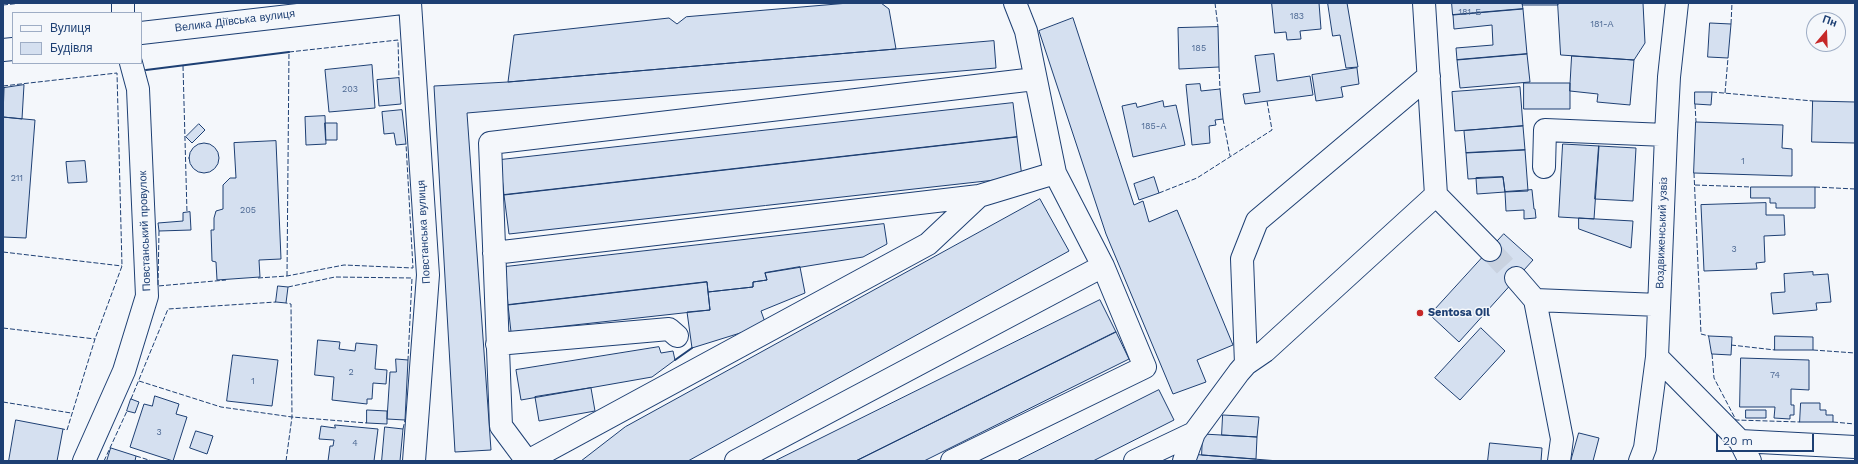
<!DOCTYPE html>
<html>
<head>
<meta charset="utf-8">
<style>
  body { margin:0 }
  #map { position:relative; width:1858px; height:464px; overflow:hidden; background:#f4f7fb; font-family:"Work Sans",sans-serif }
  canvas { display:block }
  .frame { position:absolute; inset:0; border:4px solid #1d3f73; pointer-events:none }
  .legend { position:absolute; left:12px; top:12px; width:130px; height:52px; box-sizing:border-box; background:#f4f7fb; border:1px solid #9eadc5; margin:0; padding:5px 7px; list-style:none; font-size:12px; color:#1d3f73 }
  .legend li { display:flex; align-items:center; gap:8px; height:20px }
  .legend b { width:20px; border:1px solid #9eadc5 }
  .north { position:absolute; left:1806px; top:12px; width:40px; height:40px; box-sizing:border-box; background:#f4f7fb; border:1px solid #9eadc5; border-radius:50%; rotate:19deg; font-size:11px; font-weight:700; line-height:16px; text-align:center; color:#1d3f73 }
  .north::after { content:''; display:block; margin:auto; width:14px; height:18px; background:#c62828; clip-path:polygon(50% 0,100% 100%,50% 72%,0 100%) }
  .scale { position:absolute; left:1716px; top:434px; width:98px; height:18px; box-sizing:border-box; border:2px solid #1d3f73; border-top:0; padding-left:5px; font-size:12px; line-height:14px; white-space:nowrap; color:#1d3f73; -webkit-text-stroke:3px #f4f7fb; paint-order:stroke }
</style>
</head>
<body>
<div id="map">
<canvas width="1858" height="464"></canvas>
<div class="frame"></div>
<ul class="legend">
<li><b style="height:5px;background:#f4f7fb"></b>Вулиця</li>
<li><b style="height:11px;background:#d5e0f0"></b>Будівля</li>
</ul>
<div class="north">Пн</div>
<div class="scale">20 m</div>
</div>
<script>
const context = document.querySelector('canvas').getContext('2d');
context.lineJoin = 'round';
function paint(path, color) {
  context.fillStyle = color;
  context.fill(path, 'evenodd');
}
function strokePath(path, color, width, dash) {
  context.strokeStyle = color;
  context.lineWidth = width;
  context.lineCap = dash ? 'butt' : 'round';
  context.setLineDash(dash || []);
  context.stroke(path);
}
function write(font, color, halo, rows, align = 'center') {
  context.font = font + ' "Work Sans",sans-serif';
  context.lineWidth = 3;
  context.setLineDash([]);
  context.textBaseline = 'middle';
  context.strokeStyle = halo;
  context.fillStyle = color;
  for (const [text, x, y, turn = 0] of rows) {
    context.save();
    context.translate(x, y);
    context.rotate((+turn || 0) * Math.PI / 180);
    context.textAlign = isNaN(turn) ? turn : align;
    if (halo) context.strokeText(text, 0, 0);
    context.fillText(text, 0, 0);
    context.restore();
  }
}
const building = new Path2D(`
  M849 3H881L889 9 896 49 508 82 514 35 669 18 677 24 686 17Z
  M1272 3H1319L1321 29 1300 31 1301 39 1287 40 1286 32 1275 33Z
  M1328 3H1347L1358 67 1346 68 1340 35 1333 36Z
  M1452 3H1522L1523 9 1453 15Z
  M1522 3H1558V5H1523Z
  M1558 3H1643L1645 43 1634 60 1561 55Z
  M1523 9 1527 54 1457 60 1456 48 1493 45 1492 25 1454 29 1453 15Z
  M1073 18 1134 205 1143 201 1149 222 1177 210 1233 345 1197 360 1206 382 1173 394 1106 234 1039 31Z
  M1710 23 1731 24 1728 58 1708 57Z
  M1218 27 1219 67 1179 69 1178 28Z
  M994 41 996 68 467 113 491 450 455 452 434 86 508 82Z
  M1274 54 1277 81 1310 76 1313 95 1245 104 1243 94 1260 92 1255 56Z
  M1527 54 1530 82 1460 88 1457 60Z
  M1572 56 1634 60 1630 105 1597 102 1598 94 1570 91Z
  M372 65 375 108 329 112 325 70Z
  M1357 68 1359 84 1341 87 1343 97 1316 101 1312 75Z
  M399 78 401 104 379 106 377 80Z
  M1524 83H1570V109H1524Z
  M1200 84 1201 91 1220 89 1223 119 1215 120 1216 125 1209 126 1210 143 1192 145 1186 85Z
  M24 85 22 119 3 117 4 88Z
  M1520 87 1523 126 1455 131 1452 92Z
  M1695 92H1712L1711 105 1695 104Z
  M1163 101 1164 107 1176 105 1185 145 1133 157 1122 106 1136 103 1137 107Z
  M1813 101 1855 102V143L1812 142Z
  M1013 103 1017 137 504 195 500 160Z
  M402 110 406 144 396 145 394 133 384 134 382 112Z
  M325 116 326 144 306 145 305 117Z
  M3 117 35 120 26 238 3 237Z
  M1696 122 1783 125 1782 148 1792 149V176L1694 173Z
  M325 123H337V140H326Z
  M199 124 205 130 192 143 186 137Z
  M1523 126 1525 150 1466 153 1464 131Z
  M1017 137 1022 177 509 234 504 195Z
  M276 141 281 259 259 260 260 277 217 280 216 262 212 261 211 230H214V218L216 211 223 209V185L230 178H236L234 143Z
  M189 158a15 15 0 1 1 30 0a15 15 0 1 1-30 0Z
  M1563 144 1599 146 1594 219 1559 217Z
  M1599 146 1636 148 1633 201 1595 199Z
  M1525 150 1528 191 1505 192 1503 177 1468 179 1466 153Z
  M85 161 87 182 68 183 66 162Z
  M1154 177 1159 193 1139 200 1134 184Z
  M1503 177 1505 192 1477 194 1476 178Z
  M1751 187H1815V208H1776V203H1770V198H1751Z
  M1532 190 1534 209H1535L1536 218 1524 219V210L1506 211 1505 192Z
  M1040 199 1069 251 688 461H581L625 427Z
  M1766 203V215H1784L1785 235 1764 236 1765 262 1756 263 1757 269 1704 271 1701 205Z
  M190 212 191 230 159 231 158 223 183 221V213Z
  M1579 218 1633 221 1631 248 1579 229Z
  M884 224 887 244 863 257 765 273 767 280 753 282V287L708 292 707 282 508 305 505 267Z
  M1504 234 1533 260 1459 342 1430 315Z
  M800 267 805 293 761 311 766 325 692 348 687 312 710 310 708 292 753 287V282L767 280 765 273Z
  M1813 272V275L1828 274 1831 302 1816 303 1817 310 1773 314 1771 293 1785 292 1784 274Z
  M707 282 710 310 511 332 508 305Z
  M278 286 288 287 286 303 276 302Z
  M1100 300 1116 332 856 461H775Z
  M1481 328 1505 351 1460 400 1435 378Z
  M1116 332 1129 359 924 461H856Z
  M1709 336 1732 337 1731 355 1712 354Z
  M1775 336 1813 337V350H1775Z
  M318 340 340 342 339 349 355 351 356 343 377 345 375 369 387 370 386 384 373 383 372 399H367V404L332 400 334 377 315 375Z
  M659 347 661 353 673 351 675 360 652 377 521 400 516 370Z
  M233 355 278 360 272 406 227 401Z
  M1741 358 1809 360V390L1791 389V405H1794V415H1790V419L1774 418 1775 407H1740Z
  M396 359 408 360 405 420 387 419 390 372H396Z
  M591 388 595 411 539 421 535 397Z
  M1159 390 1174 420 1093 461H1017Z
  M155 396 179 404 176 414 187 417 173 461 130 447 144 404 152 406Z
  M131 399 139 402 135 413 127 411Z
  M1801 403H1820V410H1826V415H1833V422H1800Z
  M367 410 387 411V424L367 423Z
  M1746 410H1766V418H1746Z
  M1223 415 1259 417 1257 437 1222 435Z
  M16 420 63 429 57 461H9Z
  M335 425 378 429 374 461H328L330 446H333L334 440 319 439 321 426 335 428Z
  M385 427 403 429 400 461H382Z
  M196 431 213 436 207 454 190 448Z
  M1579 433 1599 438 1593 461H1571Z
  M1203 434 1257 437 1256 459 1202 455Z
  M1490 443 1542 448 1541 461H1488Z
  M111 448 136 456 135 461H107Z
  M1192 454 1202 455 1279 461H1191Z`);
const minorTunnel = new Path2D(`
  M1490 250 1516 278`);
const minor = new Path2D(`
  M123 3V13
  M410 3 428 275 414 461
  M1424 3 1436 195 1490 250
  M141 33 402 3
  M3 50 13 49
  M1544 167 1545 130 1666 135
  M494 253 979 196
  M1516 278 1535 300 1659 305
  M1535 300 1562 439 1559 461
  M497 344 669 329 677 336
  M1657 357 1740 441 1750 461
  M1246 364 1242 259 1257 221 1429 76
  M1740 441 1855 447
  M84 461 124 371 147 296 138 89 131 63
  M527 461 501 426 490 143 1035 79
  M528 461 928 244 979 196 1055 173
  M736 461 1103 266
  M952 461 1145 367 1103 266 1055 173 1026 31 1015 3
  M1135 461 1194 433 1239 372 1246 364 1265 351 1436 195
  M1184 461 1194 433
  M1640 461 1645 448 1657 357 1666 135 1669 77 1677 3`);
const fence = new Path2D(`
  M1215 3 1218 27
  M3 5 22 3
  M1731 24 1732 3
  M183 66 187 213
  M1219 67 1220 89
  M3 86 117 73 122 266 95 339 67 430 63 429
  M1712 92 1813 101
  M1725 93 1728 58
  M1695 104 1696 122
  M1223 119 1230 156
  M1694 173 1701 334 1709 336
  M1695 185 1751 187
  M1815 187 1855 189
  M1159 193 1197 178 1272 130 1267 101
  M159 231 158 286 226 280
  M3 252 122 266
  M287 276 289 52 398 40 399 78
  M258 278 287 276 344 265 413 268 406 144
  M288 287 335 277 412 278 408 360
  M3 328 95 339
  M1731 345 1775 350
  M1813 350 1855 353
  M1712 354 1714 378 1736 420 1800 422
  M139 381 221 407 292 417 367 423
  M131 399 168 309 276 302
  M3 402 71 413
  M1833 422 1855 424
  M403 429 405 420
  M136 456 152 461
  M104 461 127 411
  M286 461 292 417 291 304 286 303`);
const wall = new Path2D(`
  M146 70 289 52
  M675 360 692 348`);
const markers = [
  [1420,313,4,"#c62828"]
];
const numberNames = [
  ["181-Б",1470,12],
  ["183",1297,16],
  ["181-А",1602,24],
  ["185",1199,48],
  ["203",350,89],
  ["185-А",1154,126],
  ["1",1743,161],
  ["211",17,178],
  ["205",248,210],
  ["3",1734,249],
  ["2",351,372],
  ["74",1775,375],
  ["1",253,381],
  ["3",159,432],
  ["4",355,443]
];
const streetNames = [
  ["Велика Діївська вулиця",235,21,-7],
  ["Повстанський провулок",145,231,-92],
  ["Повстанська вулиця",424,232,-93],
  ["Воздвиженський узвіз",1662,233,-88]
];
const poiNames = [
  ["Sentosa Oil",1428,313]
];
paint(building, '#d5e0f0');
strokePath(building, '#1d3f73', 1);
strokePath(minorTunnel, '#c9d2e0', 22, [22, 11]);
strokePath(minor, '#1d3f73', 24);
strokePath(minor, '#f4f7fb', 22);
strokePath(fence, '#1d3f73', 1, [5, 2]);
strokePath(wall, '#1d3f73', 2);
for (const [x, y, r, color] of markers) {
  const dot = new Path2D();
  dot.arc(x, y, r, 0, 2 * Math.PI);
  context.fillStyle = color;
  context.fill(dot);
  strokePath(dot, '#f4f7fb', 1.5);
}
write('9px', '#4b6792', null, numberNames);
write('11px', '#1d3f73', '#f4f7fb', streetNames);
write('bold 11px', '#1d3f73', '#f4f7fb', poiNames, 'left');
</script>
</body>
</html>
